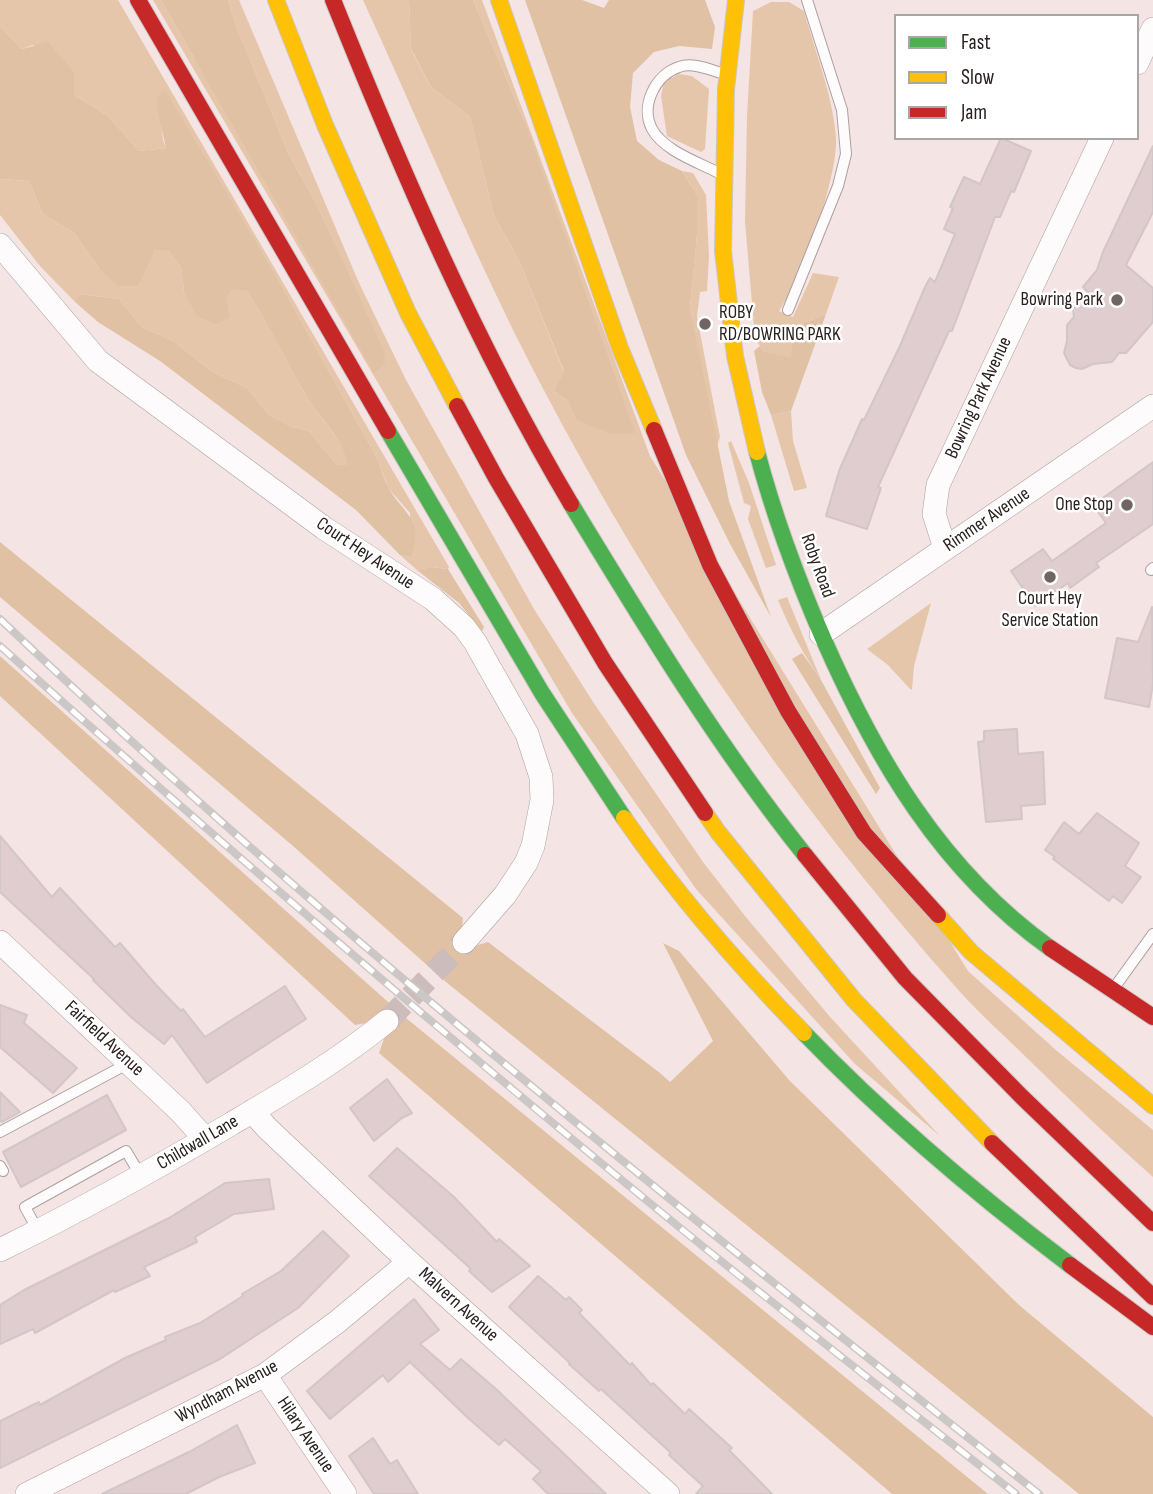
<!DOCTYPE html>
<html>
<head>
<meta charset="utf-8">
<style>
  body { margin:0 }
  #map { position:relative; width:1153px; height:1494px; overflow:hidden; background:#f4e4e3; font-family:"Sofia Sans Condensed",sans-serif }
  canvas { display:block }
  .legend { position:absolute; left:894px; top:14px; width:245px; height:126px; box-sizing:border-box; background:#fff; border:2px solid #aaa6a5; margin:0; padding:9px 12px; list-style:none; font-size:21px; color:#2a201f }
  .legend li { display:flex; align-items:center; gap:14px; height:35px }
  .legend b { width:35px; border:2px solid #aaa6a5 }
</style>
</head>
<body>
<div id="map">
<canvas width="1153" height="1494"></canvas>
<ul class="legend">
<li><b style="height:9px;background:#4caf50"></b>Fast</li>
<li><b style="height:9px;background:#ffc107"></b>Slow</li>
<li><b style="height:9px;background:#c62828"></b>Jam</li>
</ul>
</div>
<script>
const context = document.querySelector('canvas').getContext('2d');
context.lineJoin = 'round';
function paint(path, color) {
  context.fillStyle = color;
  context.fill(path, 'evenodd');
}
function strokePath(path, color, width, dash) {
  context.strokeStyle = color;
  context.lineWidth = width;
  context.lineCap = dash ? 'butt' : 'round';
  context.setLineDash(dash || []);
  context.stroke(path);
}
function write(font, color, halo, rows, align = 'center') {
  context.font = font + ' "Sofia Sans Condensed",sans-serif';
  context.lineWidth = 5;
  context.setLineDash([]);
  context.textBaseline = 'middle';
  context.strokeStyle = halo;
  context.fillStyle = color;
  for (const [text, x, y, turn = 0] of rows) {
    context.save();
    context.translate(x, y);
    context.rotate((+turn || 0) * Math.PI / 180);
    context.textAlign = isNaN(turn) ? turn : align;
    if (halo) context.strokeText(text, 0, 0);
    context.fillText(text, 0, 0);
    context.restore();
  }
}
const green = new Path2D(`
  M0 0H118L449 567 448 569 432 567 417 570 400 555 411 557 410 513 388 488 377 458 269 263 166 92 158 95 163 140 166 148 139 151 108 116 74 95V72L33 45 22 49 0 26Z
  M153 0H161L194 58 340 256 317 205 289 155 235 23 228 0H239L359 283 406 380 534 609 595 705 703 862 745 916 831 1018 940 1136 855 1064 696 889 572 713Z
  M363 0H409L411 50 431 87 470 117 494 216 519 260 564 372 554 391 569 402 526 125 473 0H482L650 456 968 971 1057 1051 1153 1130V1177C1110 1139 1069 1099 1028 1059 1006 1037 982 1016 961 993 784 795 634 572 515 334 461 224 414 111 363 0Z
  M771 2H789L804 11C815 52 833 95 836 138 838 177 802 278 779 311L793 317 813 273 839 277 826 314 808 321 792 359 763 351 755 338 745 222 747 116 753 11Z
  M679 74 692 76 709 89 705 149 701 152 667 136 661 96 664 82Z
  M682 171 693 173 706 195 709 256 707 291 700 292 697 317 720 437 717 446 690 307 697 235V195Z
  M0 179 29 181 43 214 74 233 99 268 146 265 155 250H168L181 267 184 292 227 298 232 288 247 291C270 326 287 365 309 400 324 423 342 439 349 465H337L309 431 292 427 269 415 247 388 213 372 173 341 142 327 119 299 79 294 75 302 40 266 0 215Z
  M791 411 793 441 807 488 794 491 771 415Z
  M731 441 749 483 776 565 766 568 748 519 751 506 744 503 728 443Z
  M787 597 821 680C803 654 790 629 778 600Z
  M931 603 914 666 912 690 910 689 888 665 867 649Z`);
const forest = new Path2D(`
  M161 0H228L235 23 289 155 317 205 384 351 385 364 374 373Z
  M409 0H473L526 125 635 433 612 434 577 420 569 402 554 391 564 371 519 260 494 216 470 117 431 87 411 49Z
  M525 0H582L604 8 609 0H705L715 27 712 49 679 46 654 52 633 73 630 107 637 141 659 160 682 171 697 195V235L690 307 729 501 771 617 730 544 686 455Z
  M0 26 22 49 48 42 74 72V95L108 116 139 151 166 148 157 107 158 95 166 91 269 263 377 458C381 468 384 480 389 489 406 516 424 520 411 557L400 555 356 510 160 361 98 322 75 302 79 294 119 299 142 327 173 341 213 372 247 388 269 415 292 427 309 431 337 465H348C342 438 324 423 309 400 287 365 270 326 247 291L232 289 227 298 229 318 216 324 197 316 184 292 181 267 168 250H155L138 286H118L99 268 74 233 43 214 29 181 0 179Z
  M826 314 791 411 771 415 762 392 754 351 760 346 763 351 791 358 793 334 808 321Z
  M0 542 463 918 461 937 475 946 488 942 660 1073 670 1082 713 1041 663 943 679 951 790 1081 1019 1305 1153 1417V1494H1079L446 982 293 846 0 597Z
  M432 567 448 569 484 627 482 631 459 603 417 570Z
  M802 653 821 680 880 788 876 794 792 659Z
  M0 656 406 1018 988 1494H892L379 1053 385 1036 372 1022 355 1025 0 696Z`);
const building = new Path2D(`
  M1001 138 1031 151 1014 192 1011 191 1000 217H995L952 331H949L878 487 881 488 867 529 826 516 839 471 862 419 864 420 899 348 925 287 930 278 935 282 955 234 944 229 953 208 950 207 964 177 980 184Z
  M1153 146V212L1126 265 1153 288V322L1126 353H1119L1112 362 1093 364 1082 369 1076 368 1070 365 1064 353 1067 341V325L1074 317 1073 309 1088 292 1083 287 1097 270 1103 252Z
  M1153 462V524L1096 563 1099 567 1070 588 1068 583 1035 606 1011 571 1043 549 1052 561 1106 523 1093 505Z
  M1152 607 1153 684 1149 707 1105 698 1117 638 1138 642Z
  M1017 729 1018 754 1043 752 1045 804 1021 806 1022 819 986 822 978 742 984 741V731Z
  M1097 813 1139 843 1125 866 1141 877 1122 903 1113 896 1109 901 1053 859 1055 857 1045 850 1064 822 1079 834Z
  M0 836 52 897 60 888 115 947 120 943 156 985 181 1011 183 1009 205 1037 285 986 306 1019 207 1083 172 1035 164 1044 132 1018 93 980 94 979 0 892Z
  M0 1005 27 1015 24 1023 77 1068 53 1093 0 1047Z
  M387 1079 412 1113 402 1118 374 1141 350 1108Z
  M0 1092 20 1112 2 1122 0 1120Z
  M107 1095 126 1130 21 1187 3 1152Z
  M397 1148 454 1197 497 1242 499 1239 530 1266 492 1292 469 1271 471 1269 369 1176Z
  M269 1179 274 1209 234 1214 195 1237 197 1242 144 1267 150 1276 115 1292 114 1290 35 1333 33 1329 0 1344V1305L24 1290 169 1218 225 1183Z
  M323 1231 349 1256 298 1308 220 1359 0 1468V1421L39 1402 40 1405 125 1358 166 1340 165 1337 200 1323 243 1296 242 1294 281 1271Z
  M538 1276 566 1300 569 1297 582 1310 579 1313 630 1365 632 1363 651 1385 653 1383 685 1414 689 1409 732 1448 729 1450 772 1494H696L703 1486 669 1455 671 1453 601 1389 599 1391 569 1364 570 1363 509 1307Z
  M414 1299 439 1330 420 1344 450 1370 461 1359 496 1389 606 1494H548L533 1479 541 1471 505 1439 499 1445 468 1418 410 1362 388 1382 383 1375 330 1419 307 1391Z
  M237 1425 255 1463 219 1477 186 1494H102L189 1452Z
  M373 1438 390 1464 397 1460 418 1494H374L349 1456Z`);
const streetTunnel = new Path2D(`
  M387 1021 464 942`);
const lane = new Path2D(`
  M719 173C698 162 664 151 652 129 640 106 655 75 679 67 692 62 708 69 721 73
  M788 310 838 186 846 154 842 110 807 0
  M1151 570 1153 568
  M1114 988 1153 934
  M0 1132 129 1063
  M0 1166 3 1171
  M38 1231 25 1207 126 1151 141 1176`);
const street = new Path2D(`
  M1137 63 1153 29
  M0 245 98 361 324 528 433 599 464 627 475 642 527 734 541 777 542 800 533 846 526 863 505 895 464 942
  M945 548 934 514 938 485 1102 138
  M821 634 1153 406
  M0 942 181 1112 205 1139
  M252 1111 267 1128 409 1262 668 1494
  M0 1250C79 1211 155 1169 231 1124 285 1092 338 1061 387 1021
  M265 1375 345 1494
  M27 1494 265 1375 337 1322 409 1262`);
const fast = new Path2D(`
  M388 431 542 693 624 818
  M757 452C774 516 797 578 823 638 876 759 941 870 1050 948
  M571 504C644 624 717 745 805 855
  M804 1033C886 1118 976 1194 1070 1265`);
const slow = new Path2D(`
  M276 0 325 125 408 313 457 406
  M499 0 620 348 654 430
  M736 0 726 89 723 251 735 356 757 452
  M705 813 718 832 854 1000 992 1143
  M624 818C677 895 739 966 804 1033
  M938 915 971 952 1153 1106`);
const jam = new Path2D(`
  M138 0 388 431
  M333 0C402 172 476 344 571 504
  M457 406 496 478 605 663 705 813
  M654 430 710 565 788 711 864 833 938 915
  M805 855 905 978 1022 1097 1153 1223
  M1050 948 1153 1017
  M992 1143 1153 1297
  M1070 1265 1153 1327`);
const rail = new Path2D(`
  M0 619C328 931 684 1212 1039 1494
  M0 646C213 837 430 1023 651 1204 771 1303 894 1398 1016 1494`);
const markers = [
  [1117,300,7,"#716564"],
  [705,324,7,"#716564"],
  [1127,505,7,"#716564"],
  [1050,577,7,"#716564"]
];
const poiNames = [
  ["Bowring Park",1103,300],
  ["ROBY",719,313,"left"],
  ["RD/BOWRING PARK",719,335,"left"],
  ["One Stop",1113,505],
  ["Court Hey",1050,599,"center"],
  ["Service Station",1050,621,"center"]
];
const streetNames = [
  ["Bowring Park Avenue",979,398,-65],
  ["Rimmer Avenue",987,520,-34],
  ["Court Hey Avenue",365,554,34],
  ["Roby Road",817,566,70],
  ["Fairfield Avenue",104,1039,43],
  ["Childwall Lane",198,1143,-30],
  ["Malvern Avenue",458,1305,42],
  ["Wyndham Avenue",227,1392,-28],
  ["Hilary Avenue",305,1435,56]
];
paint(green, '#e5c6aa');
paint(forest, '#e0c1a4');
paint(building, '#e0cdd0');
strokePath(building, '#d2c6c8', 2);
strokePath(streetTunnel, '#ccbdbc', 23, [23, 11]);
strokePath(lane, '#aba09f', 12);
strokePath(street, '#aba09f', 24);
strokePath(fast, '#ccc5c4', 18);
strokePath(slow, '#ccc5c4', 18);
strokePath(jam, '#ccc5c4', 18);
strokePath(lane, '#fdfbfb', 10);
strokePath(street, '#fdfbfb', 23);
strokePath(fast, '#4caf50', 16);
strokePath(slow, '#ffc107', 16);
strokePath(jam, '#c62828', 16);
strokePath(rail, '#ccc7c7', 8);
strokePath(rail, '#fff', 5, [16]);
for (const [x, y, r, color] of markers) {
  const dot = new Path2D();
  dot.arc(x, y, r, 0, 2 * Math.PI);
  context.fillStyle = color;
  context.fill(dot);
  strokePath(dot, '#fff', 2.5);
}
write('19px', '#2a201f', '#fff', poiNames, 'right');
write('19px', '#2a201f', '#fff', streetNames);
</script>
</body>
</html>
